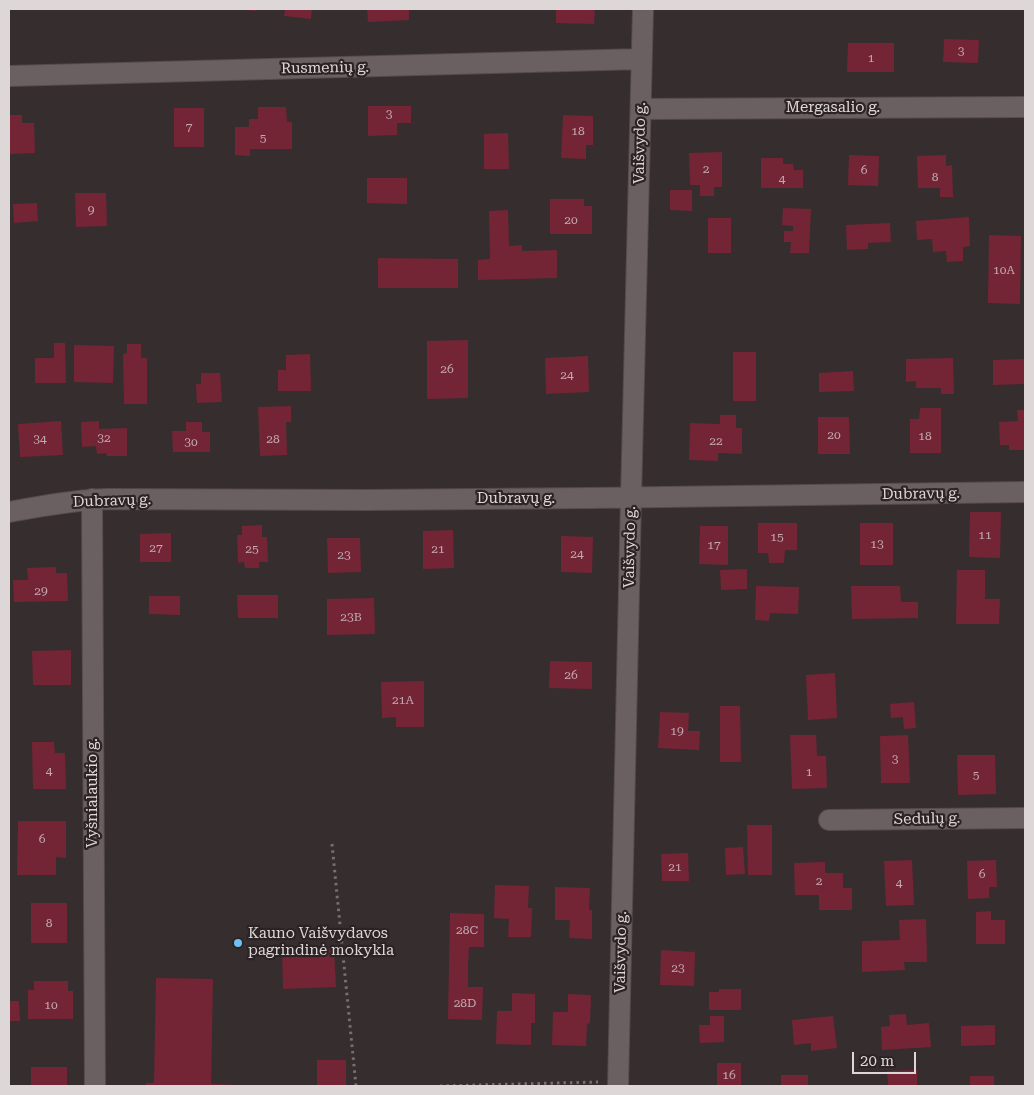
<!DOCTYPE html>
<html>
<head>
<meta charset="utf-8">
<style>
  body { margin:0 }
  #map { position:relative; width:1034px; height:1095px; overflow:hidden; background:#362d2e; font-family:"Roboto Serif",serif }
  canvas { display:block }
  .frame { position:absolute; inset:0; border:10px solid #ded7d8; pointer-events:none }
  .scale { position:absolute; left:852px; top:1052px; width:64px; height:22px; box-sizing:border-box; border:2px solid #ded7d8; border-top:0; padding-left:6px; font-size:15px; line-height:18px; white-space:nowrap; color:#ded7d8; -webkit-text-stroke:4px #2c2324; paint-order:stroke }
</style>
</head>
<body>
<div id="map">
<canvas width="1034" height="1095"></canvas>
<div class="frame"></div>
<div class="scale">20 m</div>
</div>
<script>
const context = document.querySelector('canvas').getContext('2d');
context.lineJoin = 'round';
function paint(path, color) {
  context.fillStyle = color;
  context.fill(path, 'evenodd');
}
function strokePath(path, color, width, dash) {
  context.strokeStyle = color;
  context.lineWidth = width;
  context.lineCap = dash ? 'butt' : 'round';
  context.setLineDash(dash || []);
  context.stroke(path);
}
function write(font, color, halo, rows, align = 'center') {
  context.font = font + ' "Roboto Serif",serif';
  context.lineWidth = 4.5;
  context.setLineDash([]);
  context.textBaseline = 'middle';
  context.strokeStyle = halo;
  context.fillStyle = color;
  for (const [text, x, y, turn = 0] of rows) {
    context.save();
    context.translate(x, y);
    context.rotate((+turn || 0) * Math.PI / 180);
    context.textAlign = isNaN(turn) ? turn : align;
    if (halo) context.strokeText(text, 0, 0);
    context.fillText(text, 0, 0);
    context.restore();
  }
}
const building = new Path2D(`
  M243 9H257L256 11 243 10Z
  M285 9H312L311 19 284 16Z
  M367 9H409V20L368 22Z
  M556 9H595L594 24 556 23Z
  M944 39 979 40 978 63 943 62Z
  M848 43H894V72H847Z
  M368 106H411V123H397V135L368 136Z
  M258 107H286L287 122H292V149H250V156L235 155V127H249V119H258Z
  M174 108H204V147H174Z
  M9 115H22V123H34L35 153 9 154Z
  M563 115 593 116V145H586V159L561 158Z
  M508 133 509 169H484V134Z
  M722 152V187H714V196H700V185H690L689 153Z
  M849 155 879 156 878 186 848 185Z
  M946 155V166L952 165 953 197H940V188H918L917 156Z
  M761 158H783V164H793L794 170H803V188H761Z
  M367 178H407V204L367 203Z
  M670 190H692V211L670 210Z
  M75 193H106L107 226 76 227Z
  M550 199H584V206H592V234H550Z
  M37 203 38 221 14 223 13 204Z
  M783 208 811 209 809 253H790L791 242H784V231H793V226L782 225Z
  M508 210 509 246 522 245V251L557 250V278L478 280V260L490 259 489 211Z
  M969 217 970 246 963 247V261L947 262 946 251 933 252 932 239 917 240 916 221Z
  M708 218H731V253H708Z
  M890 223 891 242 868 243V249L847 250 846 225Z
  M989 235 1021 236 1020 304 988 303Z
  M378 258 458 259V288H378Z
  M468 340V398L427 399V341Z
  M54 343H65L66 383H35V358H54Z
  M127 344H141V358H147V404H124L123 354 127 353Z
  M74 345 114 346 113 383 74 382Z
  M733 352H756V401H733Z
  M310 354 311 391H278V370H286V355Z
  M588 356 589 392 546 394 545 358Z
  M953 358 954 394H941V388H916V381L906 382V359Z
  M1025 359V384L993 385V360Z
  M853 371 854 391 819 392V373Z
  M201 373H220L222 402 197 403 196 384H201Z
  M291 406V422H286L287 455 260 456 258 407Z
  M920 408H941V453H910V419H919Z
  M1017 410H1025V450H1009V445H1000L999 422 1018 421Z
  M720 415H736V428H742V454L718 453V461L689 460 690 423 720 424Z
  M818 417H849L850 454H818Z
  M61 421 63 455 20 457 18 424Z
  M99 421V429L127 428V456H107L106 453 97 454 96 446 82 447 81 422Z
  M186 422H202V432H210V452H173L172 431H186Z
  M970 512H1001L1000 558 969 557Z
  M758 523H797V550H785L784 563H769L768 553H758Z
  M860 523H893V565H860Z
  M262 525V537H267L268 562H259V568H245L244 562 238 563 237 535H242V526Z
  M700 526H728V565L699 564Z
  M453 530 454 568 423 569V531Z
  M171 533V562H140V534Z
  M561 536 593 537 592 573 561 572Z
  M327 538H360L361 572 328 573Z
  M56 567V573H67L68 601 14 602 13 580H28L27 568Z
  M747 569V589L721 590 720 570Z
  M957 570H985V599H1000L999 624H956Z
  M756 586 799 587 798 614 770 613 769 621 755 620Z
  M851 586H900L901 602H918V618L852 619Z
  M237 595H278V618H238Z
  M149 596H180V615L149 614Z
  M374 598 375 634 327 635V599Z
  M71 650V685H33L32 651Z
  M550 661 592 662V689L549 688Z
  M835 673 837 718 808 720 806 675Z
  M424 681V727H396V717L382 718 381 682Z
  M914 702 916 728 904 729 903 717 891 718 890 704Z
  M720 706H740L741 762H720Z
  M660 712 689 713 688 731H700L699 750 658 748Z
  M790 735H816L817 756H826L827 788 792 789Z
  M908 735 910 783H881L880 736Z
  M32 742H54L55 753H65L66 789H33Z
  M957 755H995L996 794 958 795Z
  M18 821H66V858L56 857V875H17Z
  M747 825H772V875H748Z
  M743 847 745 874 726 875 725 848Z
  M688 853 689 881H662L661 854Z
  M912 860 914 905 886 906 884 861Z
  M996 860 997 887H989V898L968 899 967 861Z
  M825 862V873H843V888H852V910H819V895H795L794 863Z
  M495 885 529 886 528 908H532L531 937H508L509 919 494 918Z
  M555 887 590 888 589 910H592V939L569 938 570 920H555Z
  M31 903H67V943H31Z
  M991 911V920H1005V944H976V912Z
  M450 913 484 914V947H469L468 966V987H483L482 1020 448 1019Z
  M926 919 927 962H904L905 970 862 972V941L900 940 899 920Z
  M334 948 336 987 283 989 282 950Z
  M661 950 695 952 694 986 660 985Z
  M156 978 213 979 211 1084 241 1085V1086H146V1083H154Z
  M34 981H68V991H73V1019H28V990H34Z
  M719 989H741V1010H709V992H719Z
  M512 993 535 994V1023H531V1045L496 1044 497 1011H512Z
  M568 994 591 995 590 1023 587 1024 586 1046 552 1045 553 1012H568Z
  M9 1001H19L20 1021H9Z
  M906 1014 907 1025 929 1023 931 1047 882 1050 881 1027 890 1026 889 1015Z
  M710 1016H724V1042L700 1043 699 1025H710Z
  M833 1016 837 1048 811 1051V1043L794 1045 792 1020Z
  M995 1025V1045L961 1046V1026Z
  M317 1060H346V1086H317Z
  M717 1063H741V1086H717Z
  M31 1067H67V1086H31Z
  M917 1070V1086H888L887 1071Z
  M781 1075H808V1086H781Z
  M970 1076H994V1086H970Z`);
const path = new Path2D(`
  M332 844 356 1086
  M440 1086 598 1082`);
const minor = new Path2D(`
  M9 76 641 59
  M641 109 1025 107
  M92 499 95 1086
  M9 512C41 506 74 500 107 499L367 500 590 498 1025 492
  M829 820 1025 818
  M618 1086 631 498 643 9`);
const markers = [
  [238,943,5,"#6ec2f3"]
];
const numberNames = [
  ["3",961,51],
  ["1",871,58],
  ["3",389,114],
  ["7",189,127],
  ["18",578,131],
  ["5",263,138],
  ["2",706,169],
  ["6",864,170],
  ["8",935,177],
  ["4",782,179],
  ["9",91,210],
  ["20",571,220],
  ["10A",1004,270],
  ["26",447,369],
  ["24",567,375],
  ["20",834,435],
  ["18",925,436],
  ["32",104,438],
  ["34",40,439],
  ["28",273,439],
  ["22",716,441],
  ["30",191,442],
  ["11",985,535],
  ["15",777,537],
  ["13",877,544],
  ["17",714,545],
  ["27",156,548],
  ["25",252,549],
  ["21",438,549],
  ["24",577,554],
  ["23",344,555],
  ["29",41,591],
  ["23B",351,617],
  ["26",571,675],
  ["21A",403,700],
  ["19",677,731],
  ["3",895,759],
  ["4",49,771],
  ["1",809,772],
  ["5",976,775],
  ["6",42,839],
  ["21",675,867],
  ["6",982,874],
  ["2",819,881],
  ["4",899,883],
  ["8",49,923],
  ["28C",467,930],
  ["23",678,968],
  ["28D",465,1003],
  ["10",51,1005],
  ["16",729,1075]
];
const streetNames = [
  ["Rusmenių g.",325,68,-1],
  ["Mergasalio g.",833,108],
  ["Vaišvydo g.",640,143,-89],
  ["Dubravų g.",921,494,-1],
  ["Dubravų g.",516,499],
  ["Dubravų g.",112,501,-2],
  ["Vaišvydo g.",630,547,-89],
  ["Vyšnialaukio g.",93,793,-90],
  ["Sedulų g.",927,819,-1],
  ["Vaišvydo g.",621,952,-89]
];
const poiNames = [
  ["Kauno Vaišvydavos",248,934],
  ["pagrindinė mokykla",248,951]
];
paint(building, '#732536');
strokePath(minor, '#544b4c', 22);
strokePath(path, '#776f70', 3, [2.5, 4]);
strokePath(minor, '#6b6061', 20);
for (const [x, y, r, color] of markers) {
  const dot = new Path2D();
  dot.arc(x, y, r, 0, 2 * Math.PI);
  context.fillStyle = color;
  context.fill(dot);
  strokePath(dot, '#2c2324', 2);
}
write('12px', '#c3aab0', null, numberNames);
write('15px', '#ded7d8', '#2c2324', streetNames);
write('15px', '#ded7d8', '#2c2324', poiNames, 'left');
</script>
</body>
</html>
